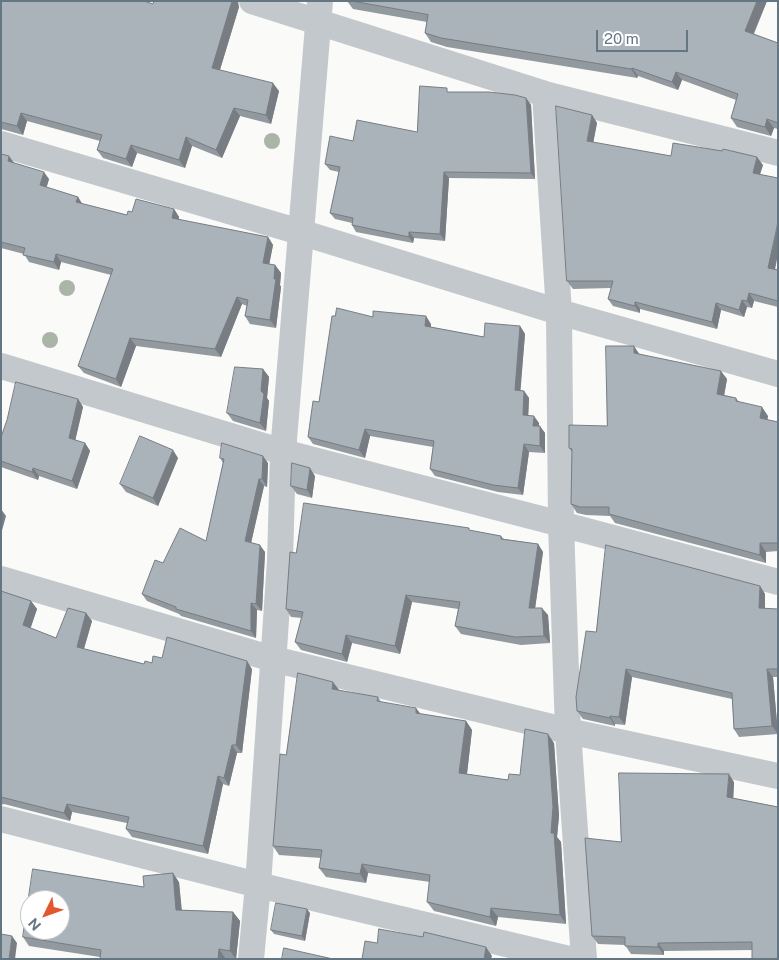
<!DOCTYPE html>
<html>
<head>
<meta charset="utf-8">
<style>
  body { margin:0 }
  #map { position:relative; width:779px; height:960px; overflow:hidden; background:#fafaf8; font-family:"Public Sans",sans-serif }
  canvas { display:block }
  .frame { position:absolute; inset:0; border:2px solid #657683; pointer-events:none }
  .north { position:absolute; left:20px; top:890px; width:50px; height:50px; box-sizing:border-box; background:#fff; border:1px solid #c1c8cd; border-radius:50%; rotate:228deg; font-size:14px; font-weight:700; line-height:20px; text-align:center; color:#657683 }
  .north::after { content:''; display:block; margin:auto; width:18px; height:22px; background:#e4572e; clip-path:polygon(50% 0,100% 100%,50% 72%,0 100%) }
  .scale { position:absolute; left:596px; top:30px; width:92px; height:22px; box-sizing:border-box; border:2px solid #657683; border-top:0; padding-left:6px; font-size:15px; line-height:18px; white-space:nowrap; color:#657683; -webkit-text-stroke:4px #fff; paint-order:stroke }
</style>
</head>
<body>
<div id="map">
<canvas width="779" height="960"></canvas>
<div class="frame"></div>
<div class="north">N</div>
<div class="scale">20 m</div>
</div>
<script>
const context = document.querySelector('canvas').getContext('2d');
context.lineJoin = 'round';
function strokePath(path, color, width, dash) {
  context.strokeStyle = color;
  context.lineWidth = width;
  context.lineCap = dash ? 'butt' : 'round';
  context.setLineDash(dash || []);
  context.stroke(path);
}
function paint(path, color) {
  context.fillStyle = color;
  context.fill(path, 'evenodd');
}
const street = new Path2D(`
  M252 1 545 94 778 153
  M545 94 559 312 561 524 568 731 584 959
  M1 144 300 232 559 312 778 374
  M1 366 283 452 561 524 778 582
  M1 579 273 659 568 731 778 776
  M1 819 258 885 569 959
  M251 959 258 885 280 561 283 452 320 1`);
const trees = [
  [272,141],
  [67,288],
  [50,340]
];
const wall = new Path2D(`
  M1 1 153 4 239 7 220 70 279 91 271 124 240 116 222 158 192 146 185 168 137 153 132 167 103 158 97 150 100 141 27 121 23 135 5 130 1 129Z
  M347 1H767L754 34 778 43V129L774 128 771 136 737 127 731 118 736 100 682 80 678 90 638 76 637 78 447 47 431 42 425 33 427 22 353 9Z
  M450 92 526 98 531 105 535 179 449 178 445 241 414 238 413 243 356 232 352 225V223L335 219 330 213 339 172 330 170 325 164 353 141 417 132Z
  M592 115 597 123 593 143 671 156 763 165 760 174 775 269 778 270V307L754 301 752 308 747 307 744 317 721 310 717 329 640 309V313L613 306 608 299 611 288 573 289 567 281Z
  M1 154 14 163 49 179 46 188 78 197 82 204 127 215 132 212 174 209 179 217V220L268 237 273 245 269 264 275 265 281 273 280 285 281 287 276 328 250 324 245 316 247 306 242 304 221 357 136 346 121 387 84 373 78 366 111 275 61 262 59 270 29 262 24 254 1 248Z
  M373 317 431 324V327L484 337 520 326 525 334 520 390 524 391 529 398 528 416 539 423V426L545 433V453L529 452 523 495 498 492 435 476 430 469 433 447 370 436 365 458 313 444 308 437 319 402Z
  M640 354 727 379 724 395 736 398 739 402 768 416 767 420 778 422V551L766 552V563L615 523 610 516 586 515 577 513 571 504 572 452 569 448 607 426Z
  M263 369 269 377 267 398 269 401 266 431 233 421 227 413Z
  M78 399 83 407 75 440 85 443 90 451 77 489 39 476 38 480 1 467V437Z
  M178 458 158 506 126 492 120 484Z
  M220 458 268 463 267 487 264 486 251 542 265 552 262 611 257 610 256 638 181 616 179 614 147 601 142 594 163 563 206 541 223 463Z
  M315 476 312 498 297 494 291 486Z
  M471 531 501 536 504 539 538 544 543 552 535 608 548 615 550 643 521 645 461 634 455 626 458 609 412 602 400 654 352 643 347 662 301 650 295 642 302 618 291 617 286 609 296 553Z
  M760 586 765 594V609H778V677H773L778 734 739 737 734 729 732 699 632 677 625 725 615 724V726L583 719 577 711 596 632Z
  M1 591 31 601 37 609 30 628 56 638 86 613 92 621 84 649 144 664 152 663 162 658 252 669 242 753H237L229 786 223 784 208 854 132 837 126 829 127 823 72 812 70 821 4 804 1 805Z
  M378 697 381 702 420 714 466 721 472 730 467 774 508 780 520 775 554 743 559 816 557 837 561 842 566 924 498 917 496 926 434 911 427 902 430 882 368 873 366 883 326 877 319 868 321 858 279 855 273 846 286 755Z
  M734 782 733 798 778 807 752 950 664 951V955L631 954 625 945 598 944 592 936 621 842Z
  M179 882 182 910 233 912 240 921 236 959 225 958V959H100V957L29 946 23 937Z
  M310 913 305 941 274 934 271 930Z`);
const shadedWall = new Path2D(`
  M232 1H238L239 7 218 76 212 68Z
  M757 1H767L751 39 745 31Z
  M632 68 638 76 637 78 631 69Z
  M676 72 682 80 678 90 672 82Z
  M273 83 279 91 271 124 266 115Z
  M526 98 531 105 535 179 531 173Z
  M234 108 240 116 222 158 216 150Z
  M21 113 27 121 23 135 17 126Z
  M592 115 597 123 592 149 587 141Z
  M767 119 774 128 771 136 765 127Z
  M186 137 192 146 185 168 179 160Z
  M131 145 137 153 132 167 126 159Z
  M9 156 15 164 8 161Z
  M757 157 763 165 758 180 753 173Z
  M44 172 49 179 45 193 40 185Z
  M444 172 449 178 445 241 440 234Z
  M78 197 83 205 76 202Z
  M174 209 179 217 177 226 172 218Z
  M778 222V254L774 275 768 268Z
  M409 232 414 238 413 243 409 237Z
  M268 237 273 245 268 271 263 263Z
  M56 254 61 262 59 270 54 262Z
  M275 265 281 273 280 285 281 287 276 328 270 320Z
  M749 293 754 301 752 308 747 301Z
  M237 297 242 304 221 357 215 349Z
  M742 300 747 307 744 317 739 310Z
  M635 302 640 309V313L635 306Z
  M716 303 721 310 717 329 712 322Z
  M426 316 431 324 430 334 425 326Z
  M520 326 525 334 520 397 515 390Z
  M130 338 136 346 121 387 116 379Z
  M634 346 640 355 634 353Z
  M263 369 269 377 267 398 269 401 266 431 260 423 261 391Z
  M721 371 727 379 723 402 717 394Z
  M524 391 529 398 528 422 523 415Z
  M78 399 83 407 74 446 69 438Z
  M762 407 768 416 766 427 760 418Z
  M534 416 539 423 538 433 533 426Z
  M540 426 545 433V453L540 446Z
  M365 429 370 436 365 458 359 450Z
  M85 443 90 451 77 489 72 481Z
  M524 444 529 452 523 495 518 488Z
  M173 450 178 458 158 506 153 498Z
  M263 456 268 463 267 487 262 479Z
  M33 468 39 476 38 480 32 472Z
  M310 468 315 476 312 498 307 490Z
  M259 479 264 486 250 548 245 541Z
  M1 509 6 516 1 534Z
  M760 543 766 552V563L760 555Z
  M538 544 543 552 534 616 529 608Z
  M260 545 265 552 262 611 256 604Z
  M760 586 765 594V616L759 608Z
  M406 595 412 602 400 654 395 646Z
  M31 601 37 609 29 633 23 625Z
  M251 603 257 610 256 638 251 631Z
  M542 608 548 615 550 643 544 636Z
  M86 613 92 621 82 655 77 647Z
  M346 635 352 643 347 662 342 654Z
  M247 661 252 669 242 753 236 745Z
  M626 669 632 677 625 725 619 717Z
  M767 669 773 677 778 734 772 726Z
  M333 682 340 691 332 689Z
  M416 708 423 717 416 713Z
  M610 716 615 724V726L610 718Z
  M466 721 472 730 466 782 459 773Z
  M548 734 554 743 559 816 557 837 561 842 566 924 560 915 551 833Z
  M232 745 237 753 229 786 224 778Z
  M729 774 734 782 733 805 727 797Z
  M218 776 223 784 208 854 203 846Z
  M67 804 72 812 70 821 64 813Z
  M362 864 368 873 366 883 360 874Z
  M173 873 179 882 182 918 176 910Z
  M491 908 498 917 496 926 490 917Z
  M307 909 310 913 305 941 302 936Z
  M233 912 240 921 236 959 230 951Z
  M12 936 17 943 15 959H9Z
  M658 943 664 951V955L658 947Z
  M486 947 492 956 491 959H484Z
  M219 949 225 958V959H218Z`);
const building = new Path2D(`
  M1 1H144L153 4 154 1H232L212 68 273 83 266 115 234 108 216 150 186 137 179 160 131 145 126 159 97 150 102 135 21 113 17 126 1 122Z
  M352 1H757L745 31 778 43V123L767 119 765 127 731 118 738 94 676 72 672 82 632 68 631 69 441 38 425 33 428 15Z
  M420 86 447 88V92H489L515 95 526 98 531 173 444 172 440 234 409 232V237L352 225 353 218 330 213 340 167 325 164 330 136 353 141 357 120 417 132Z
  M556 106 592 115 587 141 671 156 673 143 722 151 723 149 757 157 753 173 778 178V222L768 268 778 270V301L749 293 747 301 742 300 739 310 716 303 712 322 635 302V306L608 299 613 281H567Z
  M1 154 9 156 8 161 44 172 40 185 78 197 76 202 127 215 128 211 132 212 136 199 174 209 172 218 268 237 263 263 275 265 274 279H276L270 320 245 316 248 300 237 297 215 349 130 338 116 379 78 366 113 269 56 254 54 262 23 255 25 248 1 242Z
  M337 308 373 317V311L426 316 425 326 484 337 485 323 520 326 515 390 524 391 523 415 534 416 533 426H540V446L524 444 518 488 493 485 430 469 434 441 365 429 359 450 308 437 313 401 319 402 332 316H335Z
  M606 346H634V353L721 371 717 394 736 398V401L762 407 760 418 778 422V543H760V555L609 514V507H580L571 504 572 449 569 448V425L607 426Z
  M235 367 263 369 261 391 264 394 260 423 227 413Z
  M16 382 78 399 69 438 85 443 72 481 33 468 32 472 1 461V437L7 420Z
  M140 436 173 450 153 498 120 484Z
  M222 443 263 456 262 479H259L245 541 260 545 256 604 251 603V631L176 609V607L142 594 155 560 163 563 180 528 206 541 224 459 220 458Z
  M292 463 310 468 307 490 291 486Z
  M304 503 469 528V530L501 536V539L538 544 529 608H542L544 636 515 637 455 626 460 602 406 595 395 646 346 635 342 654 295 642 303 612 286 609 290 552 296 553Z
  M606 545 760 586 759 608 778 609V669H767L772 726 734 729 732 693 626 669 619 717 610 716V718L577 711 576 697 586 631 596 632Z
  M1 591 31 601 23 625 56 638 68 608 86 613 77 647 144 664 145 661 152 663 153 656 162 658 167 637 247 661 236 745H232L224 778 218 776 203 846 126 829 129 817 67 804 64 813 1 797Z
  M298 673 333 682 332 689 378 697 377 701 416 708V713L466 721 459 773 508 780 509 774 520 775 525 729 548 734 553 807 551 833H554L560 915 491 908 490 917 427 902 430 875 362 864 360 874 319 868 322 850 273 846 280 754 286 755Z
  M619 773 729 774 727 797 778 807V959H752V942L658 943V947L625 946V937L592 936 585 838 621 842Z
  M33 869 144 887 143 876 173 873 176 910 233 912 230 951 219 949 218 959H100L101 950 23 937ZM30 900H60V930H30Z
  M276 903 307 909 302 936 271 930Z
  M379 929 423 937 424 932 486 947 484 959H362L365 941 377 943Z
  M1 934 12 936 9 959H1Z
  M284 948 333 959H282Z`);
strokePath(street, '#c3c8cc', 26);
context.fillStyle = '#aab4a7';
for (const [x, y] of trees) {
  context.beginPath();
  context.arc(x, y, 8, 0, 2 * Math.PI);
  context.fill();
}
paint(wall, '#929a9f');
paint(shadedWall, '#777d82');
paint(building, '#aab3b9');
strokePath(building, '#777d82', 1);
</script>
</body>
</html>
